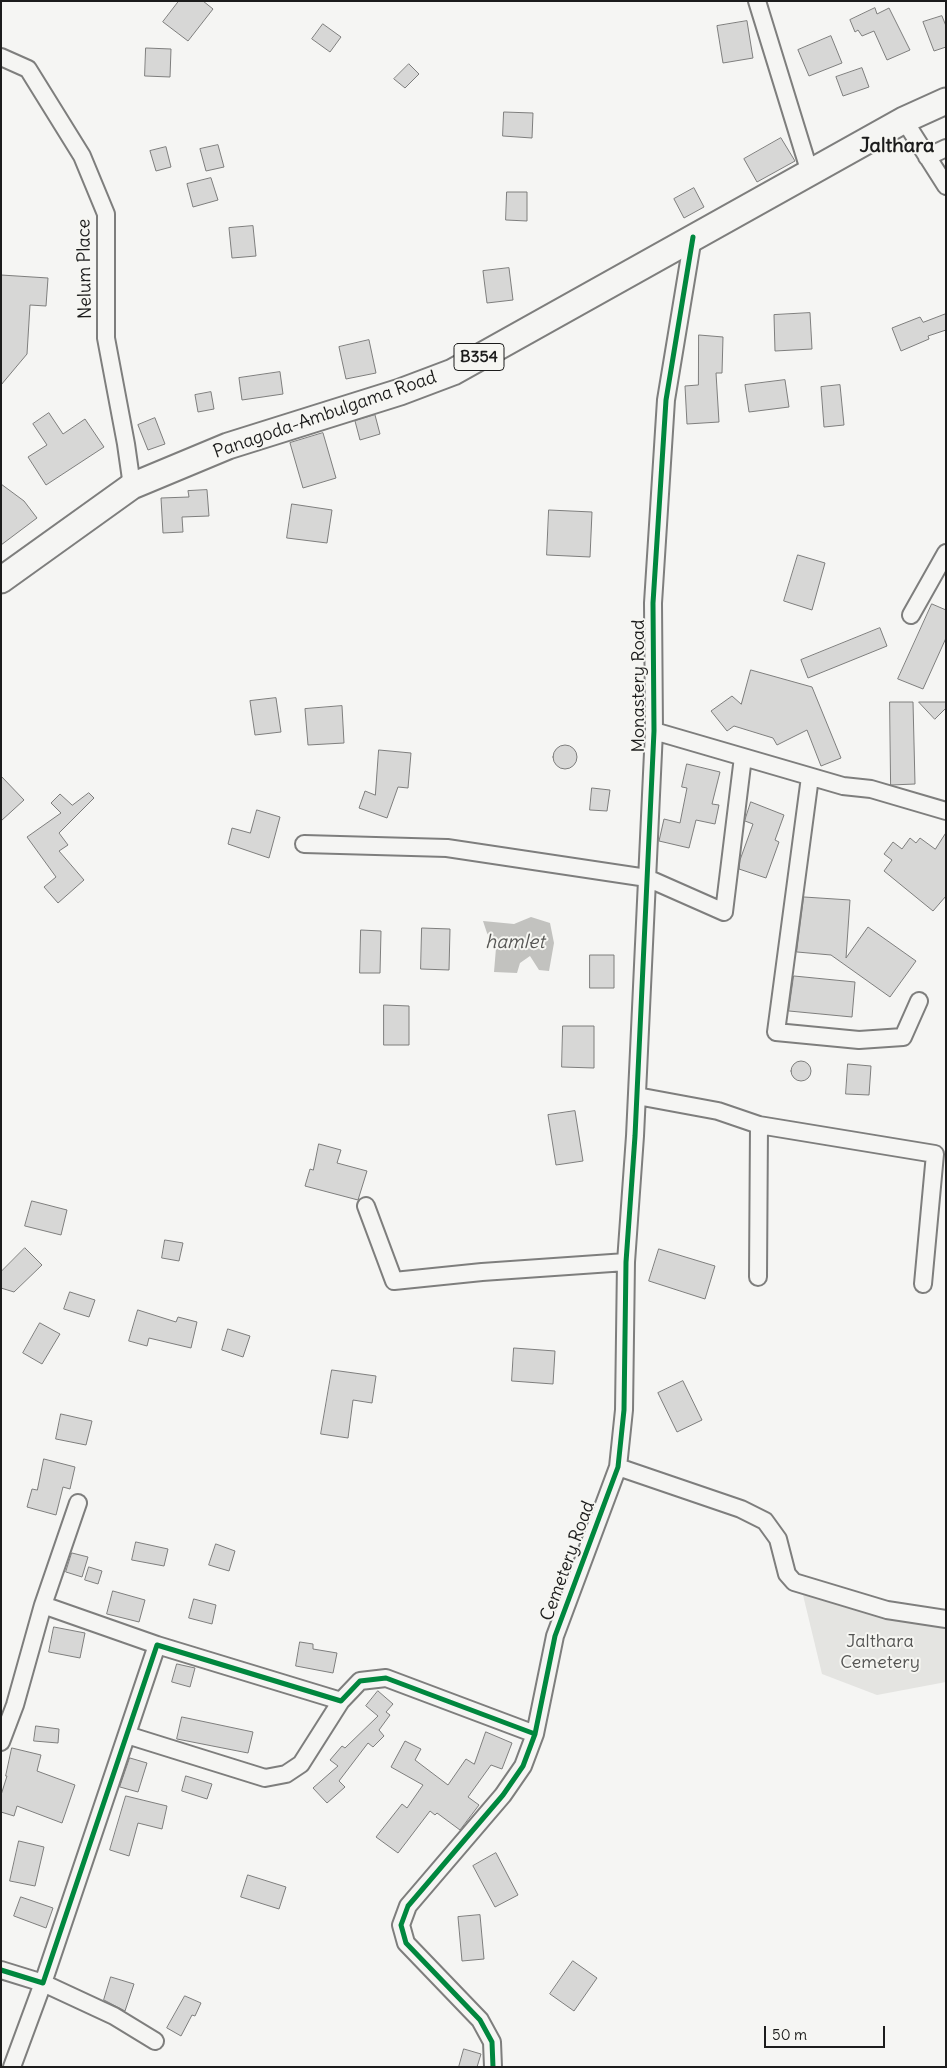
<!DOCTYPE html>
<html>
<head>
<meta charset="utf-8">
<style>
  body { margin:0 }
  #map { position:relative; width:947px; height:2068px; overflow:hidden; background:#f5f5f3; font-family:Delius,sans-serif }
  canvas { display:block }
  .frame { position:absolute; inset:0; border:2px solid #1c1c1c; pointer-events:none }
  .scale { position:absolute; left:764px; top:2026px; width:121px; height:22px; box-sizing:border-box; border:2px solid #1c1c1c; border-top:0; padding-left:6px; font-size:15px; line-height:18px; white-space:nowrap; color:#1c1c1c; -webkit-text-stroke:4px #f6f6f2; paint-order:stroke }
</style>
</head>
<body>
<div id="map">
<canvas width="947" height="2068"></canvas>
<div class="frame"></div>
<div class="scale">50 m</div>
</div>
<script>
const context = document.querySelector('canvas').getContext('2d');
context.lineJoin = 'round';
function paint(path, color) {
  context.fillStyle = color;
  context.fill(path, 'evenodd');
}
function strokePath(path, color, width, dash) {
  context.strokeStyle = color;
  context.lineWidth = width;
  context.lineCap = dash ? 'butt' : 'round';
  context.setLineDash(dash || []);
  context.stroke(path);
}
function write(font, color, halo, rows, align = 'center') {
  context.font = font + ' Delius,sans-serif';
  context.lineWidth = 4;
  context.setLineDash([]);
  context.textBaseline = 'middle';
  context.strokeStyle = halo;
  context.fillStyle = color;
  for (const [text, x, y, turn = 0] of rows) {
    context.save();
    context.translate(x, y);
    context.rotate((+turn || 0) * Math.PI / 180);
    context.textAlign = isNaN(turn) ? turn : align;
    if (halo) context.strokeText(text, 0, 0);
    context.fillText(text, 0, 0);
    context.restore();
  }
}
const green = new Path2D(`
  M803 1595 946 1623V1682L877 1695 822 1674Z`);
const water = new Path2D(`
  M531 917 550 923 554 943 549 971 539 970 530 956 520 963 517 973 494 972 496 948 487 933 483 921 514 924Z`);
const building = new Path2D(`
  M179 1H203L213 9 188 41 163 22Z
  M875 8 877 14 889 8 910 50 887 60 874 31 862 36 858 30 855 32 850 20Z
  M942 16 946 26V47L934 51 923 22Z
  M747 21 753 58 723 63 717 26Z
  M323 24 341 37 330 52 312 39Z
  M831 36 842 63 809 76 798 50Z
  M146 48 171 49 170 77 145 76Z
  M409 64 419 74 405 88 394 79Z
  M862 68 869 87 843 96 836 77Z
  M504 112 533 113 532 138 503 136Z
  M781 138 795 161 757 182 744 159Z
  M218 145 224 167 206 171 200 149Z
  M166 147 171 167 156 171 150 151Z
  M211 178 218 200 193 207 187 184Z
  M694 188 704 207 684 218 674 199Z
  M507 192H527V221L506 220Z
  M253 226 256 256 232 258 229 228Z
  M509 268 513 300 487 303 483 271Z
  M1 275 48 278 46 306 30 305 27 354 1 385Z
  M810 313 812 349 775 351 774 315Z
  M946 314V330L928 336 929 339 901 351 892 328 920 317 923 322Z
  M699 335 723 337 722 373H716L719 422 687 424 685 386 698 385Z
  M369 340 376 373 346 379 339 347Z
  M280 372 283 394 242 400 239 378Z
  M785 380 789 407 749 412 745 385Z
  M840 385 844 425 824 427 821 387Z
  M211 392 214 409 198 412 195 395Z
  M49 413 63 434 85 419 104 447 46 485 28 457 47 445 33 424Z
  M375 415 380 434 360 440 355 421Z
  M155 418 165 444 148 450 138 425Z
  M323 433 336 478 303 488 290 443Z
  M1 484 24 501 37 518 1 545Z
  M207 490 209 516 182 517 183 532 163 533 161 498 189 497 188 491Z
  M292 504 332 510 327 543 287 538Z
  M549 510 592 512 590 557 547 555Z
  M798 555 825 563 812 610 784 601Z
  M932 604 946 610V638L923 689 898 679Z
  M880 628 887 646 808 678 801 660Z
  M751 670 812 687 841 758 821 766 807 730 777 745 773 738 734 726 727 731 711 711 732 696 741 704Z
  M276 698 281 732 255 735 250 701Z
  M890 702H913L915 784 891 785Z
  M919 702H946V708L935 719Z
  M342 706 344 743 308 745 305 709Z
  M553 757a12 12 0 1 1 24 0a12 12 0 1 1-24 0Z
  M379 750 411 753 408 788 398 787 387 818 359 808 365 791 375 795Z
  M687 764 720 772 712 804 719 805 715 824 696 820 689 848 659 841 664 819 680 823 687 788 682 787Z
  M1 776 24 800 1 821Z
  M592 788 610 790 607 811 590 810Z
  M89 793 94 798 59 833 68 845 59 851 84 880 58 903 44 887 56 877 27 837 61 813 51 803 60 794 72 805Z
  M751 802 784 815 775 840 779 842 766 878 739 869 740 860 753 824 745 821Z
  M257 810 280 817 269 858 228 844 232 828 250 833Z
  M946 833V896L933 911 884 871 892 860 884 854 893 842 902 849 910 838 916 843 920 838 935 849Z
  M804 897 850 900 846 958 868 927 916 961 890 997 831 955 797 952Z
  M422 928 450 929 449 970 421 969Z
  M361 930 381 931 380 973H360Z
  M590 955H614V988H590Z
  M794 976 855 982 852 1017 789 1011Z
  M384 1005 409 1006V1045H384Z
  M563 1026H594V1068L562 1067Z
  M791 1071a10 10 0 1 1 20 0a10 10 0 1 1-20 0Z
  M848 1064 871 1066 869 1095 846 1094Z
  M575 1111 583 1161 556 1165 548 1115Z
  M319 1144 341 1150 337 1163 367 1171 358 1200 305 1186 310 1169 313 1170Z
  M32 1201 67 1210 61 1235 25 1226Z
  M165 1240 183 1243 179 1261 162 1258Z
  M25 1248 42 1265 14 1292 1 1288V1272Z
  M659 1249 715 1266 705 1299 649 1281Z
  M70 1292 95 1300 89 1317 64 1309Z
  M138 1310 176 1322 178 1317 197 1322 191 1348 149 1338 147 1346 129 1341Z
  M40 1323 60 1334 42 1364 23 1353Z
  M228 1329 250 1336 243 1357 222 1350Z
  M514 1348 555 1351 553 1384 512 1381Z
  M332 1370 376 1376 372 1403 353 1400 348 1438 321 1434Z
  M683 1381 702 1420 677 1432 658 1393Z
  M61 1414 92 1421 86 1445 56 1439Z
  M44 1459 75 1467 70 1489 63 1487 56 1515 27 1507 32 1489 37 1490Z
  M136 1542 168 1549 164 1566 132 1560Z
  M216 1544 235 1551 229 1571 209 1565Z
  M72 1553 88 1557 82 1577 66 1572Z
  M89 1567 102 1571 98 1584 85 1580Z
  M113 1591 145 1600 139 1622 107 1614Z
  M194 1599 216 1605 212 1624 189 1618Z
  M54 1627 85 1633 80 1658 49 1652Z
  M300 1642 313 1644V1649L337 1653 333 1673 296 1666Z
  M177 1664 195 1668 190 1687 172 1682Z
  M378 1691 393 1704 386 1712 390 1715 379 1730 384 1736 373 1747 368 1743 339 1781 345 1787 327 1803 313 1788 338 1766 330 1760 342 1746 345 1748 378 1716 366 1706Z
  M182 1717 253 1732 248 1753 177 1739Z
  M36 1726 59 1729 58 1743 34 1741Z
  M486 1732 512 1743 502 1769 491 1765 468 1797 479 1805 460 1830 437 1813 435 1815 430 1811 398 1853 376 1837 402 1804 407 1808 423 1785 391 1767 405 1741 421 1749 415 1760 448 1785 466 1759 474 1764Z
  M12 1748 41 1755 37 1771 75 1785 62 1823 17 1806 14 1816 1 1812V1795L7 1776H6Z
  M130 1758 147 1763 138 1792 120 1787Z
  M186 1776 212 1784 207 1799 182 1791Z
  M126 1796 167 1806 162 1829 138 1823 129 1856 110 1850Z
  M19 1841 44 1847 35 1886 10 1881Z
  M496 1853 518 1895 495 1907 473 1866Z
  M248 1875 286 1887 279 1909 241 1897Z
  M21 1897 53 1908 46 1928 14 1916Z
  M480 1915 484 1959 462 1961 458 1917Z
  M573 1961 597 1978 574 2011 550 1994Z
  M111 1977 134 1984 125 2011 104 2000Z
  M185 1996 201 2003 195 2016 192 2015 181 2036 167 2028Z
  M464 2049 481 2054 477 2067H459Z`);
const minor = new Path2D(`
  M757 1 810 173
  M1 57 28 69 82 156 106 214V338L126 444 132 486
  M904 120 946 186
  M927 157 946 148
  M911 615 946 553
  M654 731 843 786 871 789 946 811
  M810 777 776 1032 859 1040 903 1037 919 1001
  M304 844 447 848 647 878 724 912 743 757
  M637 1096 718 1111 759 1125 758 1277
  M759 1125 935 1154 923 1284
  M366 1206 394 1281 482 1272 626 1262
  M618 1467 741 1509 765 1521 778 1539 787 1574 794 1582 887 1610 946 1619
  M43 1605 78 1503
  M127 1735 265 1778 286 1774 301 1764 341 1701
  M1 1742 15 1705 43 1605 157 1645
  M1 1970 43 1983 157 1645 341 1701 360 1681 386 1678 535 1734
  M12 2067 43 1983 114 2016 155 2041
  M493 2067 492 2042 480 2020 406 1943 401 1925 408 1906 503 1795 523 1766 535 1734 555 1636 618 1467 624 1410 626 1262 635 1136 654 731 653 603 666 400 693 237`);
const primary = new Path2D(`
  M1 580 132 486 228 446 400 392 453 372 904 120 946 101`);
const cycleway = new Path2D(`
  M1 1970 43 1983 157 1645 341 1701 360 1681 386 1678 535 1734
  M493 2067 492 2042 480 2020 406 1943 401 1925 408 1906 503 1795 523 1766 535 1734 555 1636 618 1467 624 1410 626 1262 635 1136 654 731 653 603 666 400 693 237`);
const shields = [
  [479,357,50]
];
const shieldNames = [
  ["B354",479,357]
];
const streetNames = [
  ["Nelum Place",85,269,-91],
  ["Panagoda-Ambulgama Road",325,415,-19],
  ["Monastery Road",639,686,-90],
  ["Cemetery Road",568,1561,-70]
];
const parkNames = [
  ["Jalthara",880,1642],
  ["Cemetery",880,1663]
];
const waterNames = [
  ["hamlet",515,943]
];
const quarterNames = [
  ["Jalthara",897,146]
];
paint(green, '#e4e4e1');
paint(water, '#c2c2bf');
paint(building, '#d7d7d6');
strokePath(building, '#7e7e7d', 1);
strokePath(minor, '#7e7e7d', 20);
strokePath(primary, '#7e7e7d', 29);
strokePath(minor, '#f5f5f3', 16);
strokePath(primary, '#f5f5f3', 25);
strokePath(cycleway, '#00873e', 5);
for (const [x, y, w] of shields) {
  const box = new Path2D();
  box.roundRect(x - w / 2, y - 13.5, w, 27, 4);
  context.fillStyle = '#f6f6f2';
  context.fill(box);
  strokePath(box, '#1c1c1c', 1);
}
write('bold 16px', '#1c1c1c', null, shieldNames);
write('18px', '#1c1c1c', '#f6f6f2', streetNames);
write('18px', '#545453', '#f6f6f2', parkNames);
write('italic 19px', '#565654', '#f6f6f2', waterNames);
write('bold 20px', '#1c1c1c', '#f6f6f2', quarterNames);
</script>
</body>
</html>
